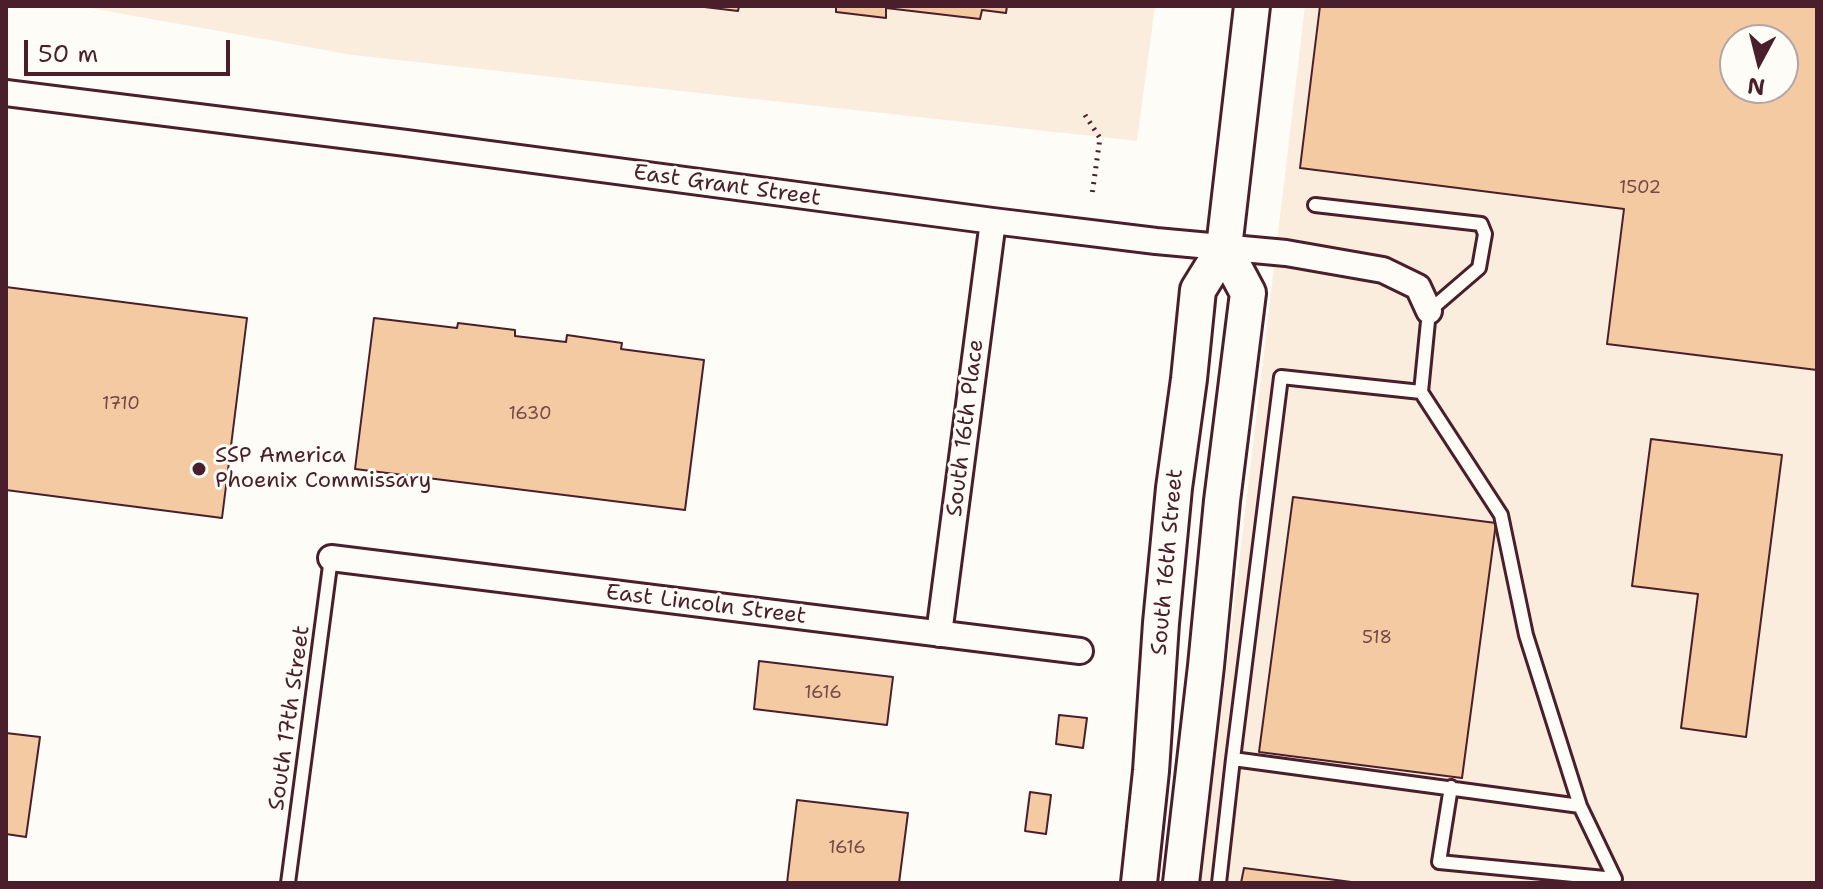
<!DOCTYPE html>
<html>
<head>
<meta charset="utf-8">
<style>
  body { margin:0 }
  #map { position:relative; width:1823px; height:889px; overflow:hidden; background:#fdfcf7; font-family:"Shantell Sans",sans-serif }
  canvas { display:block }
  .frame { position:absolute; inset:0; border:8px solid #4a1f2b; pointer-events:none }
  .north { position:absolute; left:1719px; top:24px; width:80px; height:80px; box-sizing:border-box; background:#fdfcf7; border:2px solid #b5a4a5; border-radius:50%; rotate:187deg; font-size:22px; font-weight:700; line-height:32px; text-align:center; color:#4a1f2b }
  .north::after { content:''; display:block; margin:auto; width:28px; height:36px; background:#4a1f2b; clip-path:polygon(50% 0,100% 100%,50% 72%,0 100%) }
  .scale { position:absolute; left:24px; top:40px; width:206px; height:36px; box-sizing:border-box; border:4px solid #4a1f2b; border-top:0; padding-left:10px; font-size:24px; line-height:28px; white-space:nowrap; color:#4a1f2b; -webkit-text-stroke:6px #fdfcf7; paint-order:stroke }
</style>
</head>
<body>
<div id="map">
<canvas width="1823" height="889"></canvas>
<div class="frame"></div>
<div class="north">N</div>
<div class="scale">50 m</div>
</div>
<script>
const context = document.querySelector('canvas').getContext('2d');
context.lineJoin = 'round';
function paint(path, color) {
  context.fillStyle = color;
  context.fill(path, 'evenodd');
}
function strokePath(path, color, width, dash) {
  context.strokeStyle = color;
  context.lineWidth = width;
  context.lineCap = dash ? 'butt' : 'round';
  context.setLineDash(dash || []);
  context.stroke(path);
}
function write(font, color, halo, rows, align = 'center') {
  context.font = font + ' "Shantell Sans",sans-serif';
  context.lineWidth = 6;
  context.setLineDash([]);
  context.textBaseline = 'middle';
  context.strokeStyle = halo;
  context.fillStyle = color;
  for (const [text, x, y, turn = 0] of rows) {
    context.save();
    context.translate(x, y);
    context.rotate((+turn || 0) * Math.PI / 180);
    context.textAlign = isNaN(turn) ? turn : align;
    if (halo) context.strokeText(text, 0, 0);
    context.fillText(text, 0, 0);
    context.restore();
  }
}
const built = new Path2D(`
  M79 6H1155L1137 141 353 55Z
  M1305 6H1817V883H1201ZM1735 40H1783V88H1735Z`);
const building = new Path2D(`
  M696 6H739L738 11Z
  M836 6H1007L1006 13 982 10 980 19 886 8V18L836 12Z
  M1320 6H1817V370L1607 344 1624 209 1300 168ZM1735 40H1783V88H1735Z
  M6 287 247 318 222 518 6 490Z
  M374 318 457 328 458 323 515 330V336L566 342 567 335 622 343 621 349 704 360 685 510 355 469Z
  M1651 439 1782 455 1746 737 1681 728 1698 594 1632 586Z
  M1293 497 1496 523 1462 778 1259 752Z
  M759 661 893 677 887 725 754 709Z
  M1059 715 1087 718 1083 748 1056 744Z
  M6 733 40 737 26 837 6 834Z
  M1030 792 1051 795 1046 834 1025 831Z
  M797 800 908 813 899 883H787Z
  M1244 868 1359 883H1241Z`);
const path = new Path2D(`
  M1085 115 1100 138 1092 195`);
const lane = new Path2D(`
  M1315 205 1481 224 1485 234 1479 268 1429 311 1421 392 1501 515 1526 635 1580 806 1233 759 1281 377 1421 392
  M1451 787 1439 862 1615 879 1580 806
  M288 883 331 558
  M1219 883 1233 759`);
const street = new Path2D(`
  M6 93 406 143 993 221 1156 241 1286 253 1383 270 1418 287 1429 311
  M331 558 1080 651
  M939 634 993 221`);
const secondary = new Path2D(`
  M1139 883 1151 771 1161 623 1174 488 1189 379 1198 290 1224 248 1252 6
  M1181 883 1206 666 1222 501 1248 293 1224 248`);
const markers = [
  [199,469,8,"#4a1f2b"]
];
const numberNames = [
  ["1502",1640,188],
  ["1710",121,404],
  ["1630",530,414],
  ["518",1377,638],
  ["1616",823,693],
  ["1616",847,848]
];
const streetNames = [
  ["East Grant Street",727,186,8],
  ["South 16th Place",966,428,-83],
  ["South 16th Street",1168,562,-85],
  ["East Lincoln Street",706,605,7],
  ["South 17th Street",290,718,-82]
];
const poiNames = [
  ["SSP America",215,456],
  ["Phoenix Commissary",215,481]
];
paint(built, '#faedde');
paint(building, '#f4caa3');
strokePath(building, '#4a1f2b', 2);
strokePath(lane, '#4a1f2b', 18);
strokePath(street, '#4a1f2b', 30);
strokePath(secondary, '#4a1f2b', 40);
strokePath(path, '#4a1f2b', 5, [2, 6]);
strokePath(lane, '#fdfcf7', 12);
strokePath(street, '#fdfcf7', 24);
strokePath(secondary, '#fdfcf7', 34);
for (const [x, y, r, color] of markers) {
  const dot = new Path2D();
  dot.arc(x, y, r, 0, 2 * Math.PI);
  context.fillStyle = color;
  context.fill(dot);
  strokePath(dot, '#fdfcf7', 3);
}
write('18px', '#744a49', null, numberNames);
write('22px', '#4a1f2b', '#fdfcf7', streetNames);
write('22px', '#4a1f2b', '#fdfcf7', poiNames, 'left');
</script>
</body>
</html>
